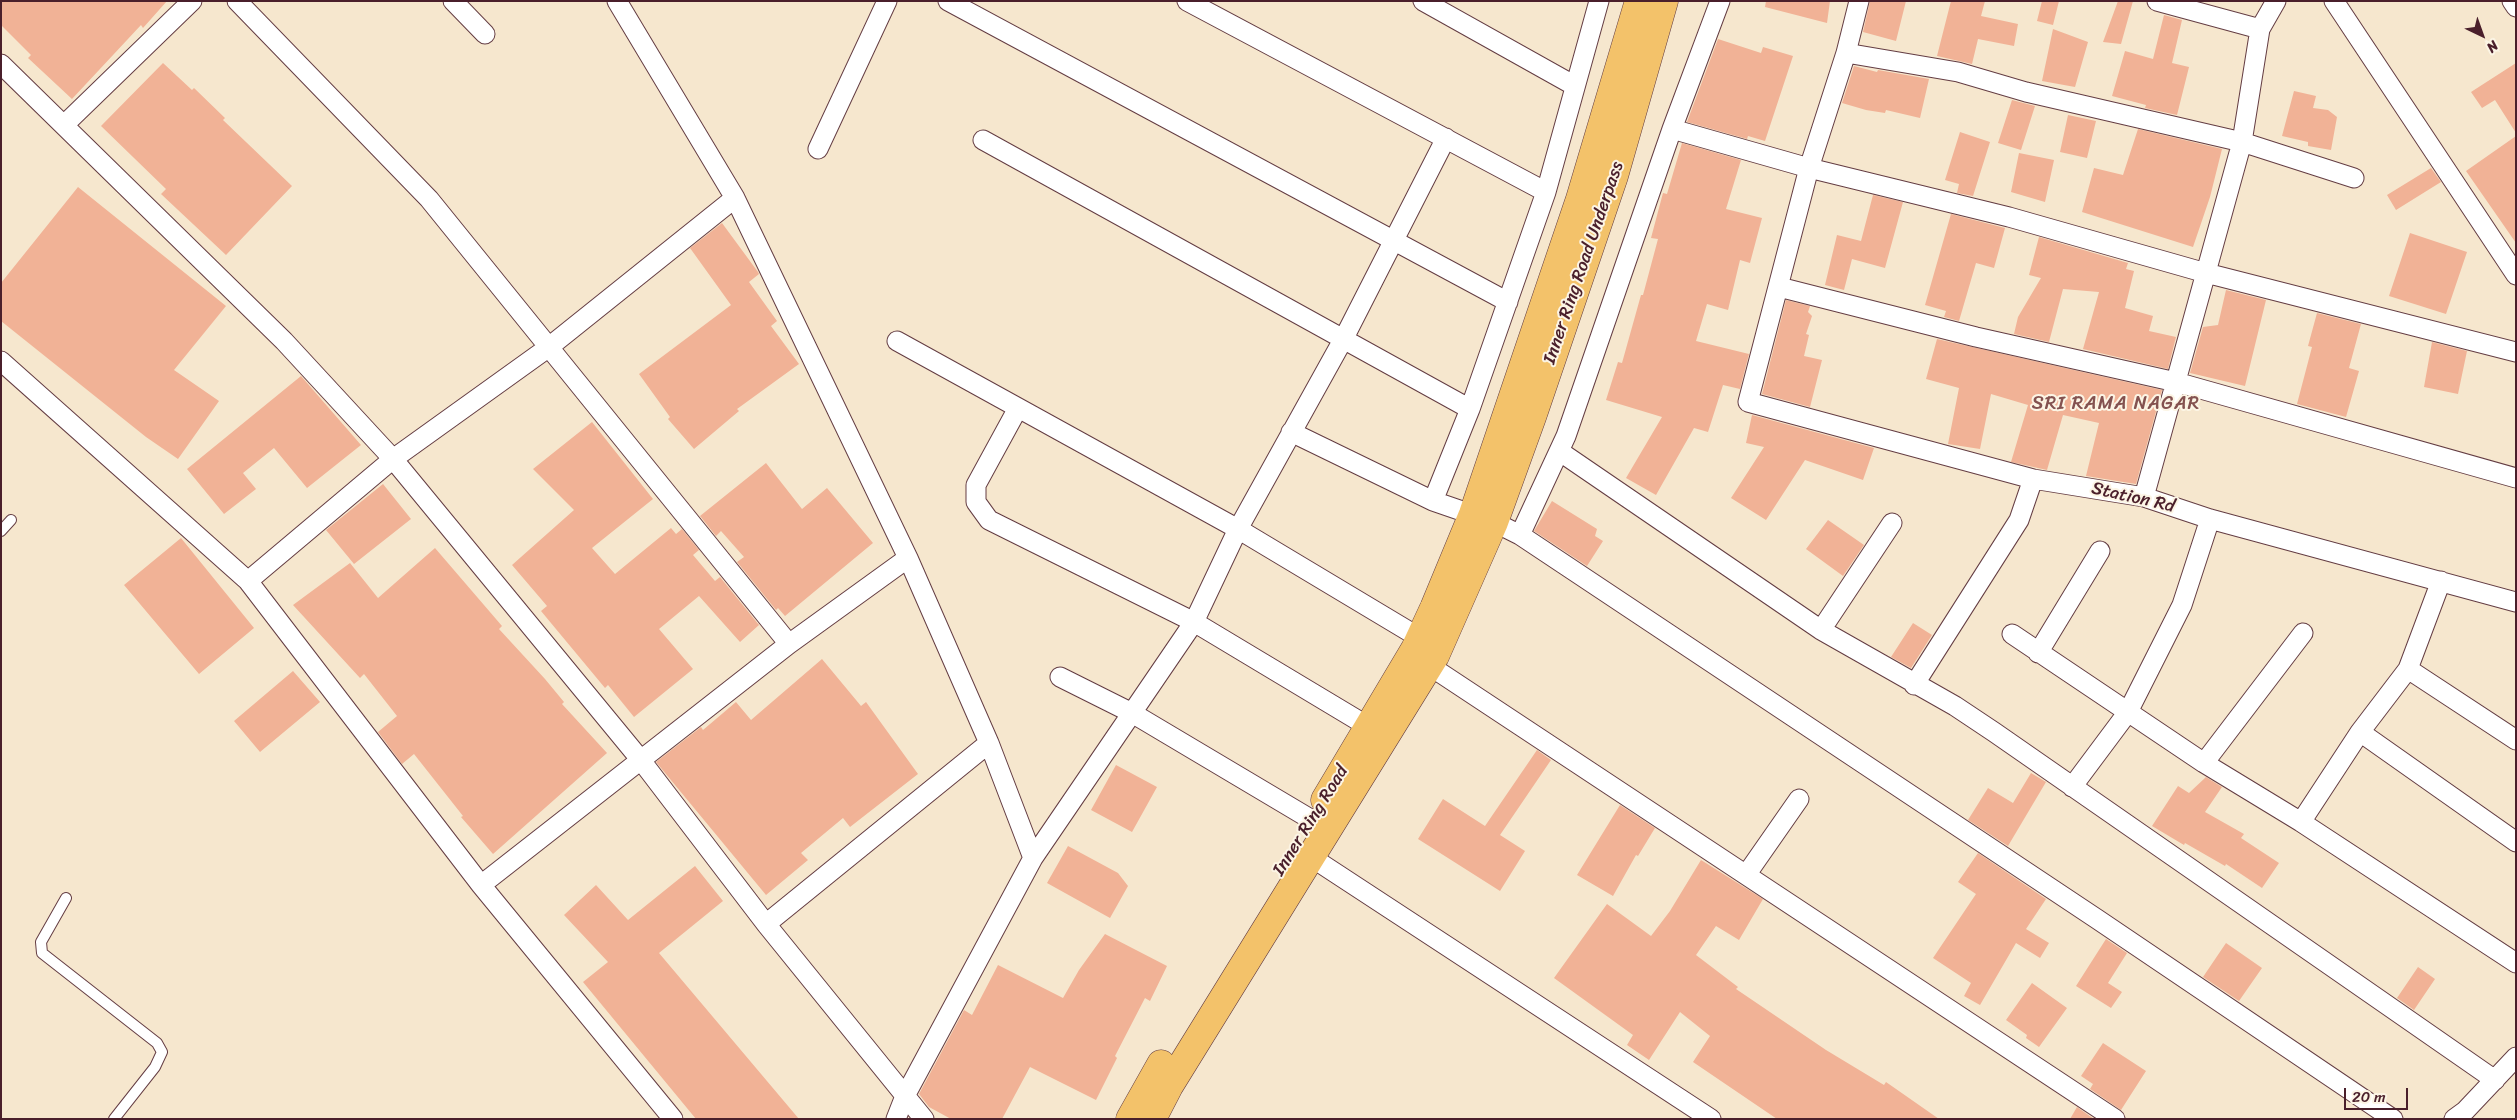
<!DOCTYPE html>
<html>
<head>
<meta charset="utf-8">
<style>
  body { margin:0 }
  #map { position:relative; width:2517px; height:1120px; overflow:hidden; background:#f6e7ce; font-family:Sriracha,sans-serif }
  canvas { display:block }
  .frame { position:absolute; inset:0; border:2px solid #4a1f2b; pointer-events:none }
  .north { position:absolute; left:2457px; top:10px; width:50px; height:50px; -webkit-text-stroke:4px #fcf5e5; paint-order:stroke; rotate:138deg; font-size:14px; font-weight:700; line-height:20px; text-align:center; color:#4a1f2b }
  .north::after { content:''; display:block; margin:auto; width:18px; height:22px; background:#4a1f2b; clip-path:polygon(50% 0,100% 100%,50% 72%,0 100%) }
  .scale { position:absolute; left:2344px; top:1088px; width:64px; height:22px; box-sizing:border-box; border:2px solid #4a1f2b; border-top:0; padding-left:6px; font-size:15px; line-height:18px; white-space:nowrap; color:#4a1f2b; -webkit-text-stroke:4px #fcf5e5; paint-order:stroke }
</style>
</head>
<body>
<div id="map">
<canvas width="2517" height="1120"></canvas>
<div class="frame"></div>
<div class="north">N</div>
<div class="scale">20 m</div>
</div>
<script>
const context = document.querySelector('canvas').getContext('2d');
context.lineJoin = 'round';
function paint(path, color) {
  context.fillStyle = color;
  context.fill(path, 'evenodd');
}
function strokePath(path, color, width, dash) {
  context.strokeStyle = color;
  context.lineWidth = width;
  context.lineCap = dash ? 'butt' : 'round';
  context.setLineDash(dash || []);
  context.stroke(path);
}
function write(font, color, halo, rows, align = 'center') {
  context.font = font + ' Sriracha,sans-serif';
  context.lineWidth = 4;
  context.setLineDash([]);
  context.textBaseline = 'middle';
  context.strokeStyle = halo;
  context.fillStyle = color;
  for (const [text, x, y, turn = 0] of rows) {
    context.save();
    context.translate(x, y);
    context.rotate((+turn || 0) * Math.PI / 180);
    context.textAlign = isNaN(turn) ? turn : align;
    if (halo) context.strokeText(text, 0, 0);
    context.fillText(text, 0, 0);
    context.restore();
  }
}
const building = new Path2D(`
  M1 1H167L143 28 141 25 72 99 28 58 31 55 1 25Z
  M1766 1H1830L1827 23 1765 7Z
  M1870 1H1906L1896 41 1863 32Z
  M1951 1H1985L1981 16 2018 24 2014 46 1978 39 1972 64 1937 56Z
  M2042 1H2059L2053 25 2037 21Z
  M2118 1H2133L2121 44 2103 42Z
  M2164 15 2182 20 2172 63 2189 67 2177 115 2145 108 2146 105 2112 96 2125 51 2153 59Z
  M2053 29 2088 42 2075 87 2042 81Z
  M1718 39 1761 53 1763 47 1793 56 1765 141 1748 136 1747 139 1687 122Z
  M163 63 192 90 194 88 225 118 223 120 292 186 226 255 161 194 166 189 101 126Z
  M2516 63V133L2495 100 2482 108 2471 92Z
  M1854 66 1877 72 1878 70 1929 79 1920 118 1886 110 1885 113 1866 110 1842 103Z
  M2294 91 2316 96 2313 108 2328 110 2337 117 2331 150 2308 146V142L2282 136Z
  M2012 100 2035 106 2021 150 1998 143Z
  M2068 115 2096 121 2087 158 2060 152Z
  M2138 129 2222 149 2210 197 2193 247 2082 212 2094 168 2123 175Z
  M1960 132 1990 142 1973 196 1957 193 1959 184 1945 180Z
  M2516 136V243L2466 171Z
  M1682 143 1741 160 1726 209 1762 218 1750 263 1740 260 1728 310 1707 304 1696 341 1749 354 1740 389 1723 385 1708 432 1694 428 1656 495 1626 478 1662 417 1606 400 1618 362 1622 363 1641 295H1643L1658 239 1651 238 1663 193 1667 194Z
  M2019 153 2054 160 2045 202 2011 192Z
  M2431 168 2441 182 2396 210 2387 195Z
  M78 187 226 306 174 370 219 401 178 459 146 437 1 321V283Z
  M1873 195 1903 202 1885 268 1852 259 1844 290 1825 285 1837 235 1861 241Z
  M1951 214 2005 228 1994 268 1976 263 1959 321 1944 317 1946 311 1925 305Z
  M722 223 758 272 759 274 749 282 777 321 771 326 799 364 737 409 739 411 694 449 668 419 670 417 639 374 731 305 690 248Z
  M2410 233 2467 252 2446 314 2389 296Z
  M2039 237 2128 263 2126 269 2134 271 2125 308 2153 316 2149 331 2176 337 2168 369 2083 349 2099 292 2063 289 2049 342 2014 334 2018 317 2041 278 2029 275Z
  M2226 290 2266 300 2245 386 2190 373 2203 327 2218 325Z
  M1786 300 1810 306 1808 312 1812 316 1806 334 1809 335 1804 356 1822 360 1810 407 1762 394Z
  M2317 313 2361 324 2349 368 2359 371 2346 417 2297 404 2312 347 2308 346Z
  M1937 339 2162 390 2136 484 2086 476 2099 423 2063 415 2047 470 2011 462 2028 405 1991 394 1980 449 1948 444 1959 388 1926 379Z
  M2432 342 2467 351 2458 394 2424 387Z
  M301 376 361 445 307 488 274 448 243 473 256 489 224 514 187 469Z
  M1752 415 1874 448 1863 480 1805 460 1766 520 1731 498 1764 447 1746 443Z
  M592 422 653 499 592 548 615 574 671 528 676 534 682 529 699 550 693 555 715 581 720 577 759 625 740 642 699 596 659 629 693 669 634 717 608 685 605 688 541 611 547 606 512 565 574 510 533 469Z
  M766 463 802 509 827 488 873 543 785 616 778 608 776 610 737 562 744 557 721 531 716 536 700 516Z
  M383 484 411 519 354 564 326 530Z
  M1552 501 1597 529 1595 536 1603 541 1587 566 1534 531Z
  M1828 520 1864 545 1843 576 1806 549Z
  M181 538 254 628 199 674 124 585Z
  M435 548 502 626 499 629 545 679 564 702 562 704 607 753 493 854 461 817 463 816 414 754 402 764 378 732 397 716 364 674 360 678 293 605 350 563 378 598Z
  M1913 623 1932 635 1911 668 1891 657Z
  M822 659 861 706 866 702 918 774 850 827 843 818 801 853 808 860 766 895 656 762 701 727 703 730 736 702 751 720Z
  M293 671 320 702 260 752 234 721Z
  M1537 750 1551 760 1500 835 1525 851 1500 891 1418 839 1443 799 1485 826Z
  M1116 765 1157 787 1132 832 1091 810Z
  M2031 773 2046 782 2008 846 1968 820 1988 788 2013 803Z
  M2206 777 2222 787 2205 812 2244 834 2241 838 2279 863 2262 888 2226 864 2225 866 2185 843 2184 845 2152 826 2178 786 2189 793Z
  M1620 805 1655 828 1638 856 1636 855 1613 896 1577 875Z
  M1068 846 1118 873 1128 886 1110 918 1047 883Z
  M1978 853 2046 899 2026 929 2049 943 2040 958 2016 943 1980 1005 1964 996 1971 983 1933 958 1976 894 1958 882Z
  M1701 860 1763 899 1739 940 1716 926 1696 955 1738 987 1736 989 1826 1050 1884 1085 1886 1082 1939 1119H1777L1693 1062 1710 1036 1680 1012 1649 1060 1627 1045 1633 1035 1554 978 1607 904 1651 936 1670 911Z
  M695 866 723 901 659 953 799 1119H696L583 982 608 962 564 915 596 885 628 920Z
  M1105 934 1167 966 1150 1001 1145 998 1115 1056 1117 1058 1096 1100 1030 1067 1002 1119H951L929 1107 919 1094 964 1010 972 1015 998 965 1063 998 1079 970Z
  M2106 939 2127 953 2108 983 2122 992 2111 1008 2076 986Z
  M2226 943 2262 968 2239 1001 2203 977Z
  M2418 967 2435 979 2414 1010 2397 998Z
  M2032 983 2067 1008 2039 1047 2026 1038 2027 1035 2006 1020Z
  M2103 1043 2146 1071 2121 1110 2090 1089 2093 1084 2081 1076Z
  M2077 1107 2094 1119H2070Z`);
const service = new Path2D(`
  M1 531 11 520
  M66 898 41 942 42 953 157 1043 162 1052 155 1067 114 1119`);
const minor = new Path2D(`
  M237 1 429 199 789 644
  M453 1 485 34
  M617 1 735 198 908 558 989 743 1033 858
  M948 1 1508 302
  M1187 1 1546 192
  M1423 1 1575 86
  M1859 1 1846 53 1809 168 1748 402 2033 479 2144 497 2210 519 2516 602
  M2157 1 2260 29
  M2334 1 2516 275
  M2512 1 2516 7
  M1846 53 1958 72 2026 92 2242 142 2354 178
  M1 64 284 341 393 459 640 759 766 924 924 1119
  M64 125 192 1
  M1672 129 1809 168 2009 217 2206 273 2516 352
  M983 140 1470 409
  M818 149 887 1
  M1779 287 1976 337 2176 382 2516 478
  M897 341 1238 529 1420 638
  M1 361 248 581 481 885 673 1119
  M1018 408 976 485V502L989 520 1194 622 1369 727
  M1291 432 1433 501 1494 522 1520 535 2097 919 2393 1119
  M1559 451 1821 630 1955 706 1994 732 2495 1080
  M2144 497 2242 142 2260 29 2276 1
  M1433 501 1470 409 1546 192 1599 1
  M1520 535 1566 436 1672 129 1720 1
  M248 581 393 459 549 347 735 198
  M1821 630 1892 523
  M2012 634 2204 763 2301 822 2516 963
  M2038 653 2100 551
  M1430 666 2115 1119
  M2408 669 2516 740
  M1060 677 1132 713 1312 820
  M1914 685 2019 520 2033 479
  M2360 732 2516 842
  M2204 763 2303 633
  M2072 787 2128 712 2182 605 2210 519
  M2301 822 2360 732 2408 669 2441 581
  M1311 857 1711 1119
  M1746 875 1799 799
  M481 885 789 644 908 558
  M766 924 989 743
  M896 1119 905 1096 1033 858 1194 622 1238 529 1344 338 1446 138
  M2454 1119 2465 1111 2516 1057`);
const primary = new Path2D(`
  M1325 800 1415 649 1434 608 1473 514 1580 199 1639 1
  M1130 1119 1161 1064
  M1152 1119 1169 1086 1435 656 1494 522 1532 417 1614 176 1664 1`);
const streetNames = [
  ["Inner Ring Road Underpass",1584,263,-71],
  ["Station Rd",2133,498,13],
  ["Inner Ring Road",1311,821,-58]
];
const neighbourhoodNames = [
  ["SRI RAMA NAGAR",2116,404]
];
paint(building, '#f1b296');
strokePath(service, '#643d43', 12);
strokePath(minor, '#643d43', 21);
strokePath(primary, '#643d43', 29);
strokePath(service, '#fff', 10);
strokePath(minor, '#fff', 19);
strokePath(primary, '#f3c26a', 28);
write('18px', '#4a1f2b', '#fcf5e5', streetNames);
context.letterSpacing = '1px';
write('19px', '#845250', '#fcf5e5', neighbourhoodNames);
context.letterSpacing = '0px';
</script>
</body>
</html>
